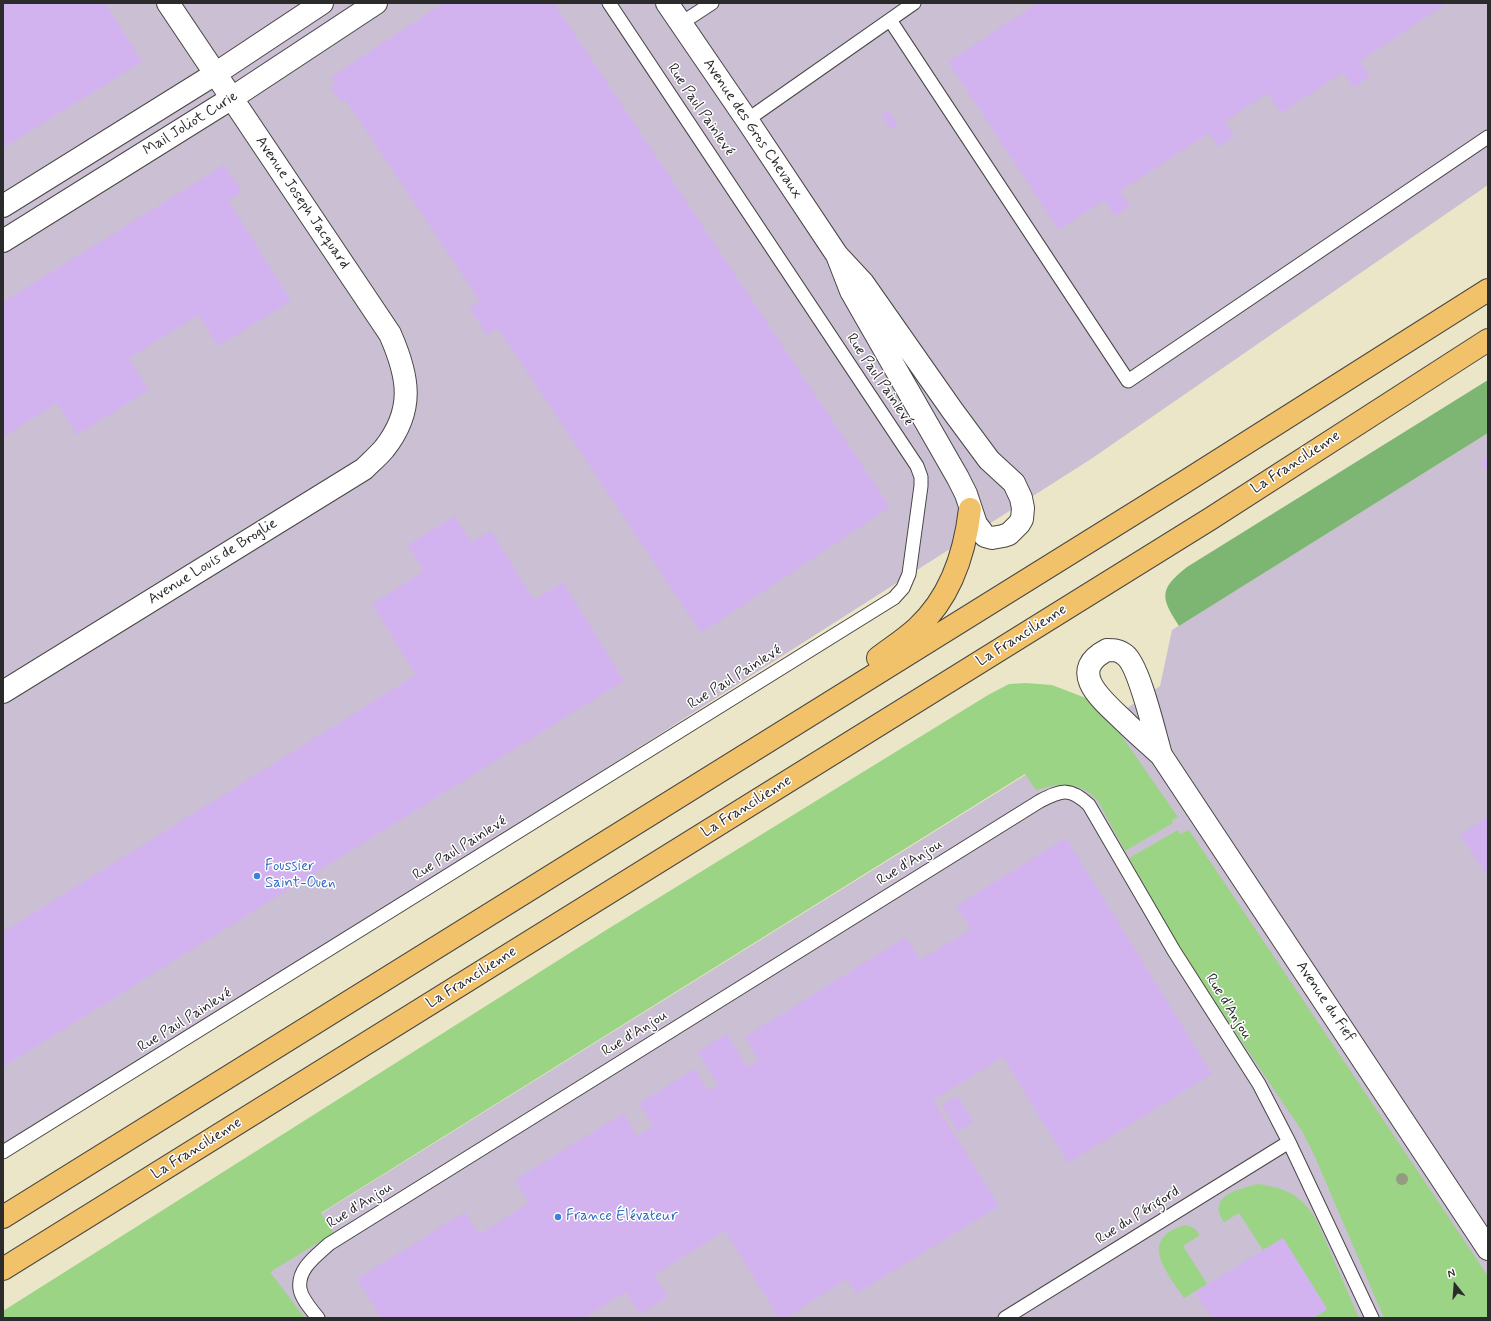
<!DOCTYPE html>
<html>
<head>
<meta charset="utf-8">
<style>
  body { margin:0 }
  #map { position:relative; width:1491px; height:1321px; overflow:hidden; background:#ece6c9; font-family:Mynerve,sans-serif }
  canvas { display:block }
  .frame { position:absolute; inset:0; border:4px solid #2b2b2b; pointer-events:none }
  .north { position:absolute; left:1435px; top:1265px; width:40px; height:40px; -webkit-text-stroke:3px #fff; paint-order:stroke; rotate:343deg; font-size:11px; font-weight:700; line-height:16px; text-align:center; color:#2b2b2b }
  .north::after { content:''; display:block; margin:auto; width:14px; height:18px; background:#2b2b2b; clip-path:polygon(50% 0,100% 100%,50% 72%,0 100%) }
</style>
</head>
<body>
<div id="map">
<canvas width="1491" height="1321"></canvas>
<div class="frame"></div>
<div class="north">N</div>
</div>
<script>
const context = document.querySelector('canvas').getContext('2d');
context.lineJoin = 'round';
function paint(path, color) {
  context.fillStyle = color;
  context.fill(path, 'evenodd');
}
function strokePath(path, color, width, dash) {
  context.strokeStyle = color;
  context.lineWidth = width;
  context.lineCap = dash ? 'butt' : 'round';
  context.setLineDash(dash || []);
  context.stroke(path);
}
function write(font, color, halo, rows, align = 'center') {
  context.font = font + ' Mynerve,sans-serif';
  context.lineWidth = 3;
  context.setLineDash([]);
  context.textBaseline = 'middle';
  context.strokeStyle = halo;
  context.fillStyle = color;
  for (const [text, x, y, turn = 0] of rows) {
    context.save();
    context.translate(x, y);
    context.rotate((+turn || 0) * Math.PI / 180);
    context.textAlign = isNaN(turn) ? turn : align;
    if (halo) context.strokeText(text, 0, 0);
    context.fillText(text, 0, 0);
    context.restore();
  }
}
const industrial = new Path2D(`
  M3 3H1488V185L1091 459 3 1153Z
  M1488 433V1318H90L248 1259 1051 759 1160 686 1172 630Z`);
const green = new Path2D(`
  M1026 683 1052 685 1086 698 1098 706 1121 735 1178 817 1172 820 1173 823 1125 851 1098 801C1078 780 1062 783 1036 790L1025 774 321 1213 334 1233 270 1272 305 1318H3V1311L603 932 988 695 1009 684Z
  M1178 830 1180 834 1189 830 1488 1276V1318H1384L1315 1157 1302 1131 1184 956 1129 858Z
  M1258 1184C1286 1188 1301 1195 1316 1219L1359 1318H1315V1317L1327 1309 1283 1238 1263 1250 1239 1213 1224 1222C1206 1196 1238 1189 1258 1184Z
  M1185 1225C1192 1226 1196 1229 1200 1235L1183 1246 1207 1284 1184 1298C1167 1272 1137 1239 1185 1225Z`);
const forest = new Path2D(`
  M1488 380V433L1179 626C1160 597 1159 589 1187 567Z`);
const building = new Path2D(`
  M3 3H105L142 62 3 148Z
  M443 3H554L890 507 701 633 498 328 487 335 469 308 480 301 345 99 341 102 330 86 335 83 331 77Z
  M1038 3H1447L1360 61 1370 76 1354 88 1343 72 1281 113 1268 93 1225 121 1234 136 1219 147 1209 133 1120 191 1130 206 1114 216 1104 200 1059 230 948 62Z
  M887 110 898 125 892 130 881 115Z
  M224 164 242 192 228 200 291 301 218 346 199 315 129 358 149 390 77 435 57 403 3 437V302L211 173Z
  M1488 456V473L1480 462Z
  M455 516 471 542 491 531 534 600 563 582 624 681 3 1067V932L416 675 372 604 424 571 408 545Z
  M1488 816V876L1460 835Z
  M1066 838 1212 1074 1068 1163 1003 1057 933 1100 999 1206 856 1294 847 1279 785 1318H779L725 1231 654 1275 668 1297 640 1314 626 1292 584 1318H381L357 1279 465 1212 479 1234 529 1203 515 1180 624 1113 637 1136 653 1126 639 1103 695 1069 708 1091 718 1085 698 1052 727 1034 747 1067 759 1060 745 1037 906 937 920 960 971 929 956 906Z
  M958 1096 973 1122 958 1132 942 1105Z
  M1283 1238 1327 1309 1315 1317V1318H1212L1195 1292Z`);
const lane = new Path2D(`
  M890 20 1128 381 1488 137
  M680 24 712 3
  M747 120 914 3
  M3 1152 894 598 903 588 909 574 921 486V477L917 466 609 3
  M318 1318C312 1310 302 1300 300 1289 297 1269 316 1256 329 1244L1040 801C1062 790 1070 787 1089 805L1174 951 1259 1084 1289 1142 1372 1318
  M1005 1318 1289 1142`);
const street = new Path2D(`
  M667 3 747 120 837 255
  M3 206 215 74 322 3
  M3 241 232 98 376 3
  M837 255 863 283 952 410 989 460 1014 483 1021 498 1023 508 1022 519 1019 524 1009 534 1003 536 992 538 985 536 976 524 966 494 958 478 851 291Z
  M1107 650C1114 650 1119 650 1125 655 1139 665 1155 735 1161 755 1148 743 1135 732 1123 720 1102 700 1066 671 1107 650Z
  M3 692 364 469C371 462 378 456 384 449 415 410 409 377 390 334L168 3
  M1161 755 1488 1249`);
const highway = new Path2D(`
  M878 658C891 648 905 639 917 628 951 597 965 552 970 509
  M3 1217 1183 483 1488 290
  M3 1269 1210 519 1488 340`);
const trees = [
  [1402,1179]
];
const markers = [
  [257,876,4,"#3f7fe0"],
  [558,1217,4,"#3f7fe0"]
];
const streetNames = [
  ["Rue Paul Painlevé",700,110,56],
  ["Mail Joliot Curie",191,124,-32],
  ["Avenue des Gros Chevaux",752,129,56],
  ["Avenue Joseph Jacquard",302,203,56],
  ["Rue Paul Painlevé",879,380,56],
  ["La Francilienne",1296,463,-33],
  ["Avenue Louis de Broglie",213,562,-32],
  ["La Francilienne",1022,636,-32],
  ["Rue Paul Painlevé",735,678,-32],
  ["La Francilienne",747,807,-32],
  ["Rue Paul Painlevé",460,849,-32],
  ["Rue d'Anjou",910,863,-32],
  ["La Francilienne",472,978,-32],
  ["Avenue du Fief",1325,1002,56],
  ["Rue d'Anjou",1228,1007,58],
  ["Rue Paul Painlevé",185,1021,-32],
  ["Rue d'Anjou",635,1034,-32],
  ["La Francilienne",197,1149,-32],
  ["Rue d'Anjou",360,1206,-32],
  ["Rue du Périgord",1138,1216,-32]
];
const shopNames = [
  ["Foussier",265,867],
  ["Saint-Ouen",265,884],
  ["France Élévateur",566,1217]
];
paint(industrial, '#cbbfd4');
paint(green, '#9cd486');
paint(forest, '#7db673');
paint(building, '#d2b3f0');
strokePath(lane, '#484743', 15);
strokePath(street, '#484743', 24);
strokePath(highway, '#484743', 24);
strokePath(lane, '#fff', 13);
strokePath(street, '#fff', 22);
strokePath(highway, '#f2c26a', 22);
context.fillStyle = '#959b81';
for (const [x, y] of trees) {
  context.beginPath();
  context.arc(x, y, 6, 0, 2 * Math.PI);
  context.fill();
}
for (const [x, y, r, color] of markers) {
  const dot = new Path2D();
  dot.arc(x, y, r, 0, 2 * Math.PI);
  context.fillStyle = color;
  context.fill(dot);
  strokePath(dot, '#fff', 1.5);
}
write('15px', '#2b2b2b', '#fff', streetNames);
write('15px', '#366cbe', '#fff', shopNames, 'left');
</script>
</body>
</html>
